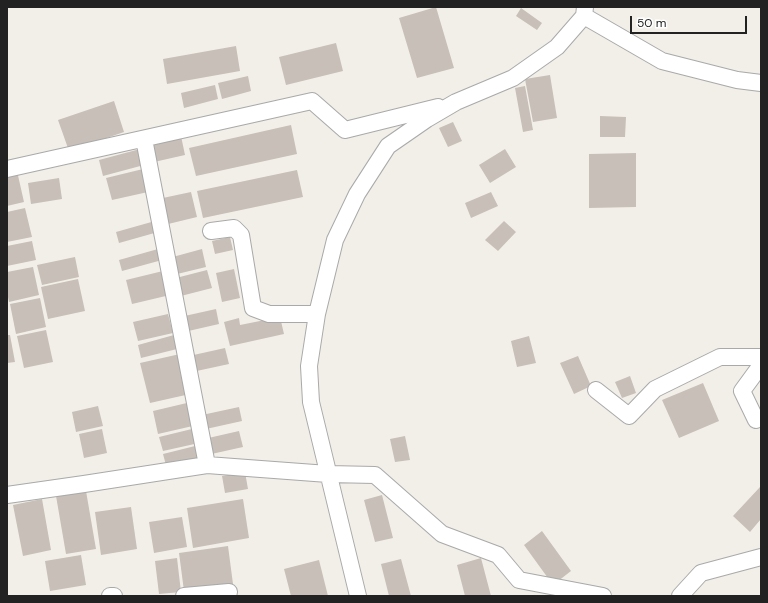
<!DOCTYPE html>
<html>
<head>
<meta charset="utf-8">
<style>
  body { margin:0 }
  #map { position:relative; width:768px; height:603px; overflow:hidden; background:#f2efe9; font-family:"DM Sans",sans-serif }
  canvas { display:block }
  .frame { position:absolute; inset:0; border:8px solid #222; pointer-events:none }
  .scale { position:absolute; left:630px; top:16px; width:117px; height:18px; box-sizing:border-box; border:2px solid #222; border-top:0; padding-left:5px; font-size:12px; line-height:14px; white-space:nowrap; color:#222; -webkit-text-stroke:3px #fff; paint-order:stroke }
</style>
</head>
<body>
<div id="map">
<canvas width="768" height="603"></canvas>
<div class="frame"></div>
<div class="scale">50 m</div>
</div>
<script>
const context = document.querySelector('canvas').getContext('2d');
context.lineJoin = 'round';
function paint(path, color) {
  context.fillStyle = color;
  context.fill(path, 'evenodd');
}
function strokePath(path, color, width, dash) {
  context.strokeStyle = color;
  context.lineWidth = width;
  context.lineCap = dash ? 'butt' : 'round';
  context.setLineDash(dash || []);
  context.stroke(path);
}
const building = new Path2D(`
  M436 7 454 68 417 78 399 18Z
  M521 8 542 23 537 30 516 16Z
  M336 43 343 71 286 85 279 57Z
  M236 46 240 71 167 84 163 59Z
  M550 75 557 118 533 122 525 79Z
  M248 76 251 91 222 99 218 83Z
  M215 85 218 99 184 108 181 93Z
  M525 86 533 130 523 132 515 88Z
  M114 101 124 132 69 151 58 120Z
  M600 116 626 117 625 137H600Z
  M453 122 462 141 448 147 439 128Z
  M291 125 297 154 196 176 189 148Z
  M181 136 185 155 154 162 150 143Z
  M140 149 144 165 103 176 99 160Z
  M505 149 516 167 490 183 479 165Z
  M636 153V207L589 208V154Z
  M143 169 148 192 112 200 106 178Z
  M297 170 303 197 203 218 197 191Z
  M17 171 24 202 7 206V174Z
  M59 178 62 199 31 204 28 183Z
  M191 192 197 217 164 225 158 199Z
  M491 192 498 206 471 218 465 203Z
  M25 208 32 237 7 242V212Z
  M155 221 158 232 119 243 116 232Z
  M504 221 516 232 498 251 485 240Z
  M230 237 233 250 215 254 212 241Z
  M32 241 36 260 7 266V246Z
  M158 249 162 260 122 271 119 260Z
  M202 249 206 267 173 275 169 258Z
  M75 257 79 277 42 285 37 265Z
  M33 267 39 295 9 302 7 292V272Z
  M234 269 240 298 222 302 216 273Z
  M207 270 212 288 177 297 172 279Z
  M163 271 170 295 132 304 126 280Z
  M78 279 85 311 48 319 41 287Z
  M40 298 46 327 16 334 10 304Z
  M216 309 219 324 184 332 180 317Z
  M168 314 173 333 138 341 133 322Z
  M280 317 284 334 230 346 224 322 239 318 240 325Z
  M46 330 53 362 24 368 17 336Z
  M7 335H10L15 362 7 363Z
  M174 335 177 349 141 358 138 345Z
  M529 336 536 363 517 367 511 341Z
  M225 348 229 364 192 372 189 356Z
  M180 354 190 394 150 403 140 363Z
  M578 356 591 386 574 394 560 363Z
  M630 376 636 393 622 398 615 382Z
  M703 383 719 421 679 438 662 400Z
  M191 402 197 425 158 434 153 411Z
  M98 406 103 426 76 432 72 412Z
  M239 407 242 421 206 429 202 415Z
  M196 428 199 443 163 451 159 437Z
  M102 429 107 453 84 458 79 434Z
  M239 431 243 447 207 455 204 439Z
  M405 436 410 460 395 462 390 439Z
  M199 445 203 460 167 469 163 454Z
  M245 472 248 489 225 493 222 476Z
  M760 487 761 519 750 532 733 516Z
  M86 491 96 549 66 554 56 496Z
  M382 495 393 538 375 542 364 500Z
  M42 499 51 550 23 556 13 505Z
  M243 499 249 538 193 548 187 508Z
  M131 507 137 549 101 555 95 512Z
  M182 517 187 547 154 553 149 522Z
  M542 531 571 571 553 585 524 545Z
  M228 546 233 584 184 591 179 553Z
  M81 555 86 585 50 591 45 561Z
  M177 558 181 592 159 594 155 561Z
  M481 558 491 596H465L457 565Z
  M401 559 411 596H389L381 564Z
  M319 560 328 596H291L284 569Z`);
const minor = new Path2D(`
  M584 16 662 61 737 80 761 83
  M144 139 207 465
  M7 169 312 101 345 130 438 107
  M211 231 234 228 241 235 253 308 269 314H317
  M596 390 629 416 655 389 720 357H761
  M756 420 742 391 761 365
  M7 495 84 484 207 465 328 474 375 475 442 534 498 555 519 580 603 596
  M110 596H114
  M184 596 229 592
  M358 596 311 402 309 366 317 314 335 240 357 194 388 146 427 119 456 102 513 78 557 47 584 16 585 7
  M680 596 701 573 761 557`);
paint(building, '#c7bfb8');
strokePath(minor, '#a9a9a9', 18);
strokePath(minor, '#fff', 16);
</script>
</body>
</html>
